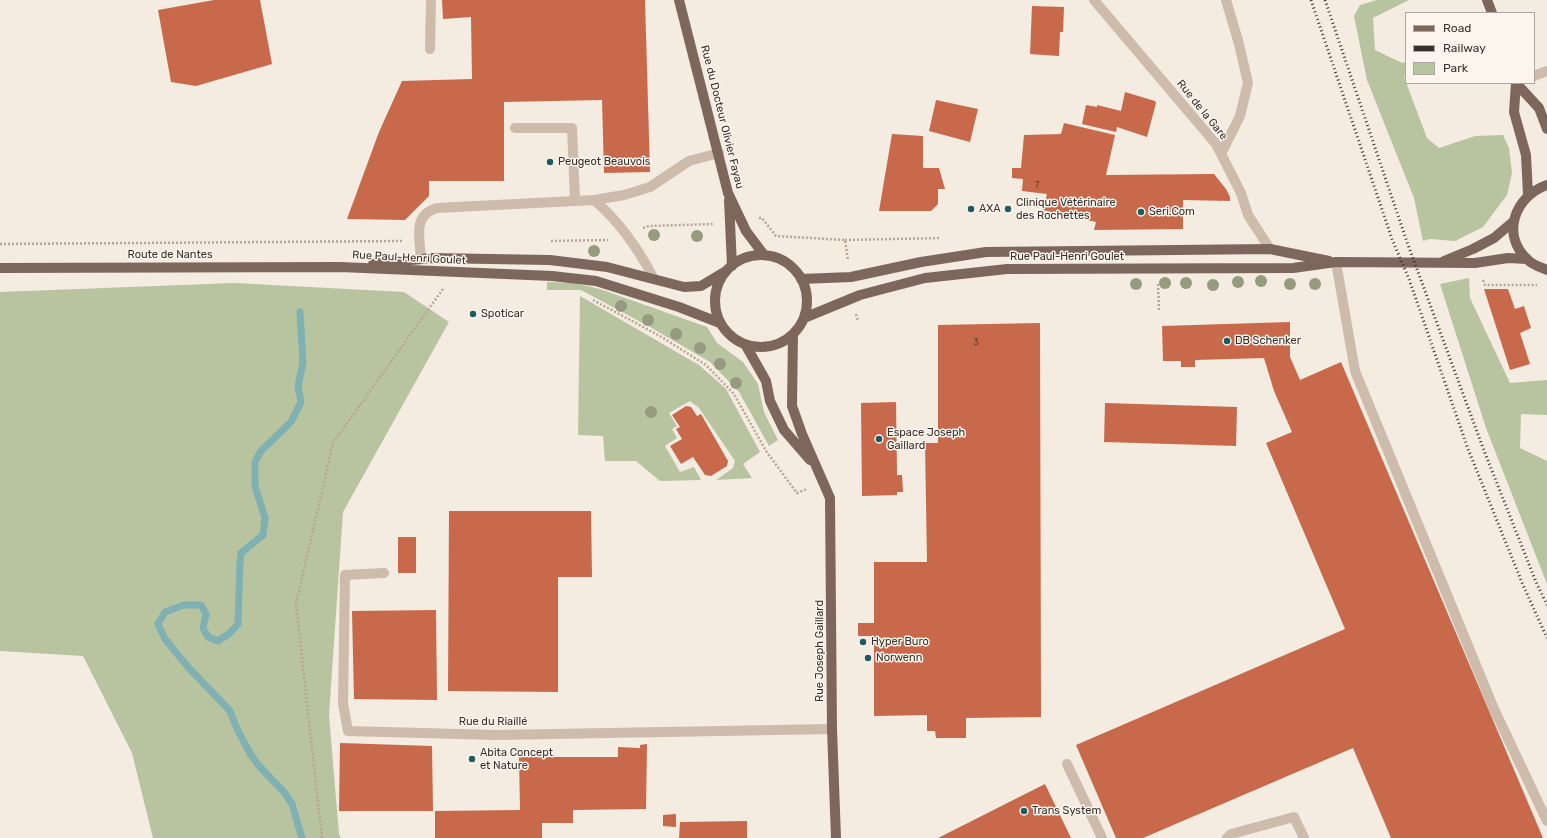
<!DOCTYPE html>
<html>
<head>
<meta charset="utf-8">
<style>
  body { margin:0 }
  #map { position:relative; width:1547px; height:838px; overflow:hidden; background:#f4ebe1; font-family:Rubik,sans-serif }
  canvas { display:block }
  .legend { position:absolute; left:1405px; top:12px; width:130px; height:72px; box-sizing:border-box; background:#fbf5ee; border:1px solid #aea6a0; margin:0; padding:5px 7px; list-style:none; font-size:12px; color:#3b302b }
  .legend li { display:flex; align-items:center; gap:8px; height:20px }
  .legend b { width:20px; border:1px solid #aea6a0 }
</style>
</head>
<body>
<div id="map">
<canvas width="1547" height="838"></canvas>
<ul class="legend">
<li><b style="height:5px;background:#7d675c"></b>Road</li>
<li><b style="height:5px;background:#3b302b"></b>Railway</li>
<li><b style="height:11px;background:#b8c4a0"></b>Park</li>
</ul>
</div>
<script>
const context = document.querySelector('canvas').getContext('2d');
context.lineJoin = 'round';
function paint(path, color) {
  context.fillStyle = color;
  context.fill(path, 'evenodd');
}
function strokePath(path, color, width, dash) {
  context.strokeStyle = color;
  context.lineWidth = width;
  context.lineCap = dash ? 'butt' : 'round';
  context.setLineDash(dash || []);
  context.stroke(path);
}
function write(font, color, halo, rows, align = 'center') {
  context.font = font + ' Rubik,sans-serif';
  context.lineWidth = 3;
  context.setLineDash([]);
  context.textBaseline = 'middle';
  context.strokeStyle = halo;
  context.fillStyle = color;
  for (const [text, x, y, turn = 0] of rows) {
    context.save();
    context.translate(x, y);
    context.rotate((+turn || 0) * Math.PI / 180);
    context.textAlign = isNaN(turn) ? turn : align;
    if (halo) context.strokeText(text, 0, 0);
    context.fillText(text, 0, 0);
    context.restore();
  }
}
const green = new Path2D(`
  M1377 0H1409L1373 18 1375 50 1402 63 1406 62V76L1404 77 1427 138 1439 148 1475 136 1503 135 1509 148 1512 173 1507 195 1483 227 1455 241 1430 239 1423 241 1414 198 1367 80 1354 16 1360 5Z
  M1469 278 1470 298 1510 383 1547 380V415L1521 414 1520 448 1547 461V584L1486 428 1440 284Z
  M547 282 574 283 600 289 707 327 717 343 743 362 758 384 764 412 778 440 769 446 739 392 710 362 650 327 581 290H547Z
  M234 283 404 292 449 322 343 512 329 715 339 834 341 838H153L132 753 83 656 0 651V292Z
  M580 296 699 365 726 389 760 452 743 464 752 478 716 480 733 468 735 461 699 408 690 401 669 413 677 426 672 429 677 438 665 446 680 472 694 467 701 480 660 481 636 461H605L603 436 578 435Z`);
const stream = new Path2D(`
  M300 312 303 362 298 387 301 402 291 422 261 451 255 462V486L265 518 263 535 241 553 240 562 238 624 230 633 218 641 208 637 203 628 206 614 201 605H184L165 612 158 624 165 639 188 667 230 711 238 731 251 755 259 766 284 792 292 804 302 838`);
const building = new Path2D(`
  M214 0H260L272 64 196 86 171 82 158 10Z
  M442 0H645L650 172 604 173 602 100 504 102V181H429V196L405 220 347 219 379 132 402 81 472 79 471 17 443 19Z
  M1032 6 1064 7 1063 32H1060L1059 56 1030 54Z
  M1125 92 1155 101 1156 103 1147 137 1117 127 1116 132 1082 124 1086 105 1097 107V105L1121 111Z
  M936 100 978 109 970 142 929 131Z
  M1064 123 1115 135 1106 175 1214 174 1226 189 1230 197V201L1183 200V229L1094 230 1096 222 1043 210 1047 194 1022 191 1023 179 1012 178V168H1021L1024 135 1061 134Z
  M892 134 923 136V168H939L945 189H938V204L931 211H879Z
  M1484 289H1508L1515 309 1524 306 1531 328 1520 333 1530 364 1510 370Z
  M1290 322V357L1300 380 1341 362 1543 838H1391L1353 748 1143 838H1116L1076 745 1345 629 1266 443 1292 432 1274 391 1264 358 1195 360V367H1181V361H1163L1162 326Z
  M1040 323 1041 717 966 718V738H936L935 731H927V715L874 716V636H858V623H874V562H927L925 443H938V325Z
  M896 402 897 475H902L903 492H897V495L862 496 861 403Z
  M1105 403 1237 407 1236 446 1104 442Z
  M686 406 691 407 697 416 701 414 728 461 727 466 711 476 705 475 693 457 681 464 670 446 682 439 676 429 680 427 672 415Z
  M449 511H591L592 577H558V692L448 691Z
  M398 537H416V573H398Z
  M436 610 437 700 354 699 352 611Z
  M340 743 432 746 433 811H339Z
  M647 744 646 809 573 810V823H542V838H435V811L520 810 519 757H618V747L640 748V745Z
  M1045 784 1071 838H938Z
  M676 814V827L663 826V815Z
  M747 821V838H679L680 822Z`);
const path = new Path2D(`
  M759 218H762L776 236 845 240 848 260
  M643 228 649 226 713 224
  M845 240 941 238
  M551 241 608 240
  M0 244 402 241
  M1483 280 1485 285H1537
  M1158 284 1159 310
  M593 300 660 336 706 365 734 394 766 451 797 493 807 489
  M856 314 858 321
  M322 838 296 604 333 443 443 289`);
const minor = new Path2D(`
  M1094 0 1216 144 1241 193 1248 215 1270 249
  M430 49 431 0
  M1534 76 1547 71
  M515 128H572L575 200
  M1221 154 1240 116 1248 83 1239 44 1226 0
  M594 200C620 222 639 250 654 279
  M421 259C420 238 412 215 437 208L594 200 624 195 650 187 689 161 719 153
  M1336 262 1355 371 1494 709 1547 821
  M384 573 345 575 343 703 348 731 496 735 832 729
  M1067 764 1102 838
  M1227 838 1231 834 1294 817 1304 838`);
const major = new Path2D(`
  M679 0 728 193 746 231 764 255
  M1487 0 1492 13
  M1516 83 1514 112 1526 155 1528 195
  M1516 83 1539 108 1547 129
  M1547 185C1515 196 1500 235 1528 260 1533 265 1540 267 1547 270
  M729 200 732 266
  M715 301a46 46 0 1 1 92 0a46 46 0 1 1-92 0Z
  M1444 261 1473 249 1494 238 1514 221
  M373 264 431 258 550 260 607 267 684 287 701 286 726 271
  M0 268 340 267 552 276 596 281 679 307 720 323
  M801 279 851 277 921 262 986 252 1270 249 1329 261
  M804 318 860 295 925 278 1007 269 1293 268 1336 262 1475 263 1508 258 1527 259
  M793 334 792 406 802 434 830 498 832 729 836 838
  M745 344 766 381 770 401 784 430 810 460`);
const rail = new Path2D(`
  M1311 0 1392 239 1409 279 1468 449 1523 585 1547 638
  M1325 0 1407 242 1483 448 1536 582 1547 605`);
const trees = [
  [654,235],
  [697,236],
  [594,251],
  [1261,281],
  [1238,282],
  [1165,283],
  [1186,283],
  [1136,284],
  [1290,284],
  [1315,284],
  [1213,285],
  [621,306],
  [648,320],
  [676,334],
  [700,348],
  [720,364],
  [736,383],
  [651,412]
];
const markers = [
  [550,162,4,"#1f5a5e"],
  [971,209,4,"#1f5a5e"],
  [1008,209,4,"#1f5a5e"],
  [1141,212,4,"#1f5a5e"],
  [473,314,4,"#1f5a5e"],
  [1227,341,4,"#1f5a5e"],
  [879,439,4,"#1f5a5e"],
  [863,642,4,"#1f5a5e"],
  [868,658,4,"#1f5a5e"],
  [472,759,4,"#1f5a5e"],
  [1024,811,4,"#1f5a5e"]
];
const numberNames = [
  ["7",1037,185],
  ["3",976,342]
];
const streetNames = [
  ["Rue de la Gare",1202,110,51],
  ["Rue du Docteur Olivier Fayau",722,117,76],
  ["Route de Nantes",170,255],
  ["Rue Paul-Henri Goulet",1067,257],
  ["Rue Paul-Henri Goulet",409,258,3],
  ["Rue Joseph Gaillard",820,651,-90],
  ["Rue du Riaillé",493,722]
];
const poiNames = [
  ["Peugeot Beauvois",558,162],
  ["Clinique Vétérinaire",1016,203],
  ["des Rochettes",1016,216],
  ["AXA",979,209],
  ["Seri.Com",1149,212],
  ["Spoticar",481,314],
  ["DB Schenker",1235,341],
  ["Espace Joseph",887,433],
  ["Gaillard",887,446],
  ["Hyper Buro",871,642],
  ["Norwenn",876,658],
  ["Abita Concept",480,753],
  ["et Nature",480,766],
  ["Trans System",1032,811]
];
paint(green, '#b8c4a0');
strokePath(stream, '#7fb0b2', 7);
paint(building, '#c8694b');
strokePath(path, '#b9a596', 2.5, [2, 2]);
strokePath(minor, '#cdbbac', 10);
strokePath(major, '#7d675c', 10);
strokePath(rail, '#3b302b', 3, [1, 3]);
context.fillStyle = '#969b7f';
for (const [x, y] of trees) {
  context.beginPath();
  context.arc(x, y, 6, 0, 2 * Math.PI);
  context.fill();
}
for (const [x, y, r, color] of markers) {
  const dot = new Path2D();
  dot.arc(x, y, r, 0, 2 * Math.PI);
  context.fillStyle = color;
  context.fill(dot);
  strokePath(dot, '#fbf5ee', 1.5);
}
write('9px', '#5e3e33', null, numberNames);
write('11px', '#3b302b', '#fbf5ee', streetNames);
write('11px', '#3b302b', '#fbf5ee', poiNames, 'left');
</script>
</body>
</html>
